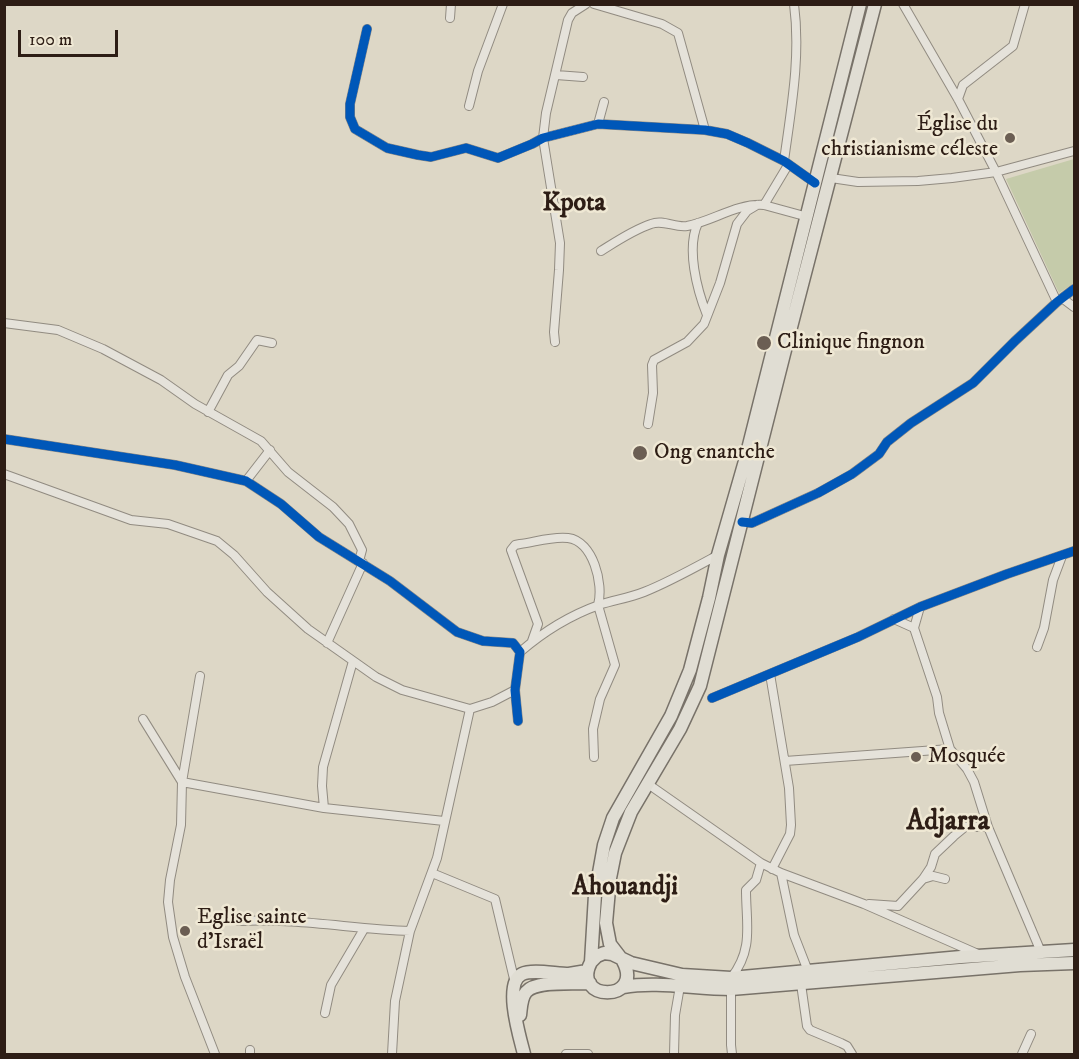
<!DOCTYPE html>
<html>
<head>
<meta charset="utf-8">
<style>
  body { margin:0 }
  #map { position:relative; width:1079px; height:1059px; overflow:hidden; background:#ddd7c6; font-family:"IM FELL DW Pica",serif }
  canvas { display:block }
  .frame { position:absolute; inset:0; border:6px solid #2d1d15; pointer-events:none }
  .scale { position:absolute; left:18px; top:30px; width:100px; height:27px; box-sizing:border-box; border:3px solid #2d1d15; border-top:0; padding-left:8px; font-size:18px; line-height:21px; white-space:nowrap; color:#2d1d15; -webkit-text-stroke:4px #efe8d4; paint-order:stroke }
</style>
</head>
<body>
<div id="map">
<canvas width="1079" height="1059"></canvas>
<div class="frame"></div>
<div class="scale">100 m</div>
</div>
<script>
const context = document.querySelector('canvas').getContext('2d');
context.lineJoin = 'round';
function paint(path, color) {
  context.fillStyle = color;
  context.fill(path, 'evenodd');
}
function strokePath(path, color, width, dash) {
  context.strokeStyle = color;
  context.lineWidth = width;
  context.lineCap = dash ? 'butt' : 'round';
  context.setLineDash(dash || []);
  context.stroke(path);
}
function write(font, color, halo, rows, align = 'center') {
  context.font = font + ' "IM FELL DW Pica",serif';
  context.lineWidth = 5;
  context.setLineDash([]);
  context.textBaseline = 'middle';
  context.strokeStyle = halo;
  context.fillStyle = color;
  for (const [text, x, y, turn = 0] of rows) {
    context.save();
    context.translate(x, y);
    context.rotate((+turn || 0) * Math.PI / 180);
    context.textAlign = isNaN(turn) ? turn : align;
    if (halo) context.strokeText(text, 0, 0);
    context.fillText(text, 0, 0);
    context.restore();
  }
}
const green = new Path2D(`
  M1074 159V283L1059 293 1006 179Z`);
const minor = new Path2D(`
  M594 4 662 24 678 33 705 130
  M903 4 958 99 996 172 1057 302
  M450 18 451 4
  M367 29 350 104V117L355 129 387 148 418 155 431 157 466 148 498 158 532 144 543 138 598 124 705 130 727 134 748 143 784 161 815 183
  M556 75 583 77
  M958 99 963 85 1013 46 1025 4
  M469 106 478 71 503 4
  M598 124 604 102
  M784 161C791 109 801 57 794 4
  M831 178 858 182 918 181 952 178 996 172 1074 151
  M764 205 788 165
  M698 223C686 248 697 290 707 315
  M601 251C617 241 633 230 651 224 663 219 675 228 687 226 713 221 737 203 764 205L808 217
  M1062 298 1074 307
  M4 323 58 330 103 349 161 380 195 404 261 441 288 472 333 507 349 524 362 550 359 561
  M555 342 554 332 559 270 560 243 543 138 546 113 568 20 572 13 586 4
  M208 412 228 375 239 366 257 340 272 343
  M648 424 653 393 652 365 654 360 687 342 704 324 720 283 737 224 747 211 757 205
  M4 439 175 465 246 481 281 504 319 537 390 581 457 632 483 641 513 643 520 652 515 690 518 721
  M4 474 131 520 168 524 217 541 234 555 267 592 308 629 376 677 402 690 470 709 492 702 515 690
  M246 481 270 450
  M742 522 752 523 818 493 852 474 879 454 887 442 911 423 973 383 1015 341 1057 302 1074 289
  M920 607 914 628 937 697 939 713 950 749 967 769 974 782 988 827 1041 952
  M894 619 914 628
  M532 641 538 624 511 550 515 545 520 544C535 542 553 536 568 538 593 541 604 584 598 605L615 665 600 699 593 729 594 757
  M327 643 363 563
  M1037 647 1044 628 1053 580 1062 556
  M520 652C542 633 571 615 599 605 614 600 629 598 644 592 669 582 694 568 718 555
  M770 674 789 788 791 825 790 834 772 869
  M200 676 182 782 181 825 170 880 168 902 173 937 185 977 215 1054
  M712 698 858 637 920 607 1007 574 1074 551
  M143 719 182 782 324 808 444 821
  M785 761 950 749
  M648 784 761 863 781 873 864 904 978 954
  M324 808 322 786 323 767 353 661
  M432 873 495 899 515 983
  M781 873 794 935 808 971
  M923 879 933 876 945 879
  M869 904 898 906 923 879 931 867 935 854 954 836 965 827H988
  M239 921C297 918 353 929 410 931
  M731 978C754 949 746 924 746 890L756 880 761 863
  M801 984 807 1026 810 1030 841 1043 847 1046 852 1054
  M731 989V1045L732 1054
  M325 1013 331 985 364 929
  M250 1054V1050
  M392 1054 395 1001 410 931 437 858 470 709
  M566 1054H588
  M674 1054 675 1015 680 986
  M1022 1054 1031 1034`);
const primary = new Path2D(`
  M620 957 610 944 606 923 610 878 615 853 631 812 680 729 700 686 784 354 875 4
  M623 961C645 1003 570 1002 591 962L595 895 604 845 613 818 671 716 690 670 709 598 718 555 745 461 860 4
  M591 962 597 956 604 953 612 954 631 963 682 975 731 978 961 957 1074 950
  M623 987C658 981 694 989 731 989L1020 965 1074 963
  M520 1015C521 1007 521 998 526 992 536 980 574 984 590 983
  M524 1054C520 1038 503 983 522 974 532 969 556 974 569 974 575 973 581 972 587 971`);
const cycleway = new Path2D(`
  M367 29 350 104V117L355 129 387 148 418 155 431 157 466 148 498 158 532 144 543 138 598 124 705 130 727 134 748 143 784 161 815 183
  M4 439 175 465 246 481 281 504 319 537 390 581 457 632 483 641 513 643 520 652 515 690 518 721
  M742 522 752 523 818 493 852 474 879 454 887 442 911 423 973 383 1015 341 1057 302 1074 289
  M712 698 858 637 920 607 1007 574 1074 551`);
const markers = [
  [1010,138,6,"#6b5e53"],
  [764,343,8,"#6b5e53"],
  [640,453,8,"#6b5e53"],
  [916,757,6,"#6b5e53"],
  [185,931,6,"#6b5e53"]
];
const poiNames = [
  ["Église du",998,125,"right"],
  ["christianisme céleste",998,150,"right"],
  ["Clinique fingnon",777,343],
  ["Ong enantche",654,453],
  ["Mosquée",928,757],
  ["Eglise sainte",197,918],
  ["d'Israël",197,943]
];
const quarterNames = [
  ["Kpota",574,205],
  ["Ahouandji",625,889]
];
const districtNames = [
  ["Adjarra",948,823]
];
paint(green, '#c5cbaa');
strokePath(minor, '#918b81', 10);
strokePath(primary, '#787269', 15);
strokePath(minor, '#e5e2da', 8);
strokePath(primary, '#e0ddd3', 12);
strokePath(cycleway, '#0057b8', 9);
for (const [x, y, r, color] of markers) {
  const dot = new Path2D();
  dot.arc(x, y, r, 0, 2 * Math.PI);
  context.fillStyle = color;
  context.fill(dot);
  strokePath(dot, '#efe8d4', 2);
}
write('22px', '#2d1d15', '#efe8d4', poiNames, 'left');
write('bold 26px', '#2d1d15', '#efe8d4', quarterNames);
write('bold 28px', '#2d1d15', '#efe8d4', districtNames);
</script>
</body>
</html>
